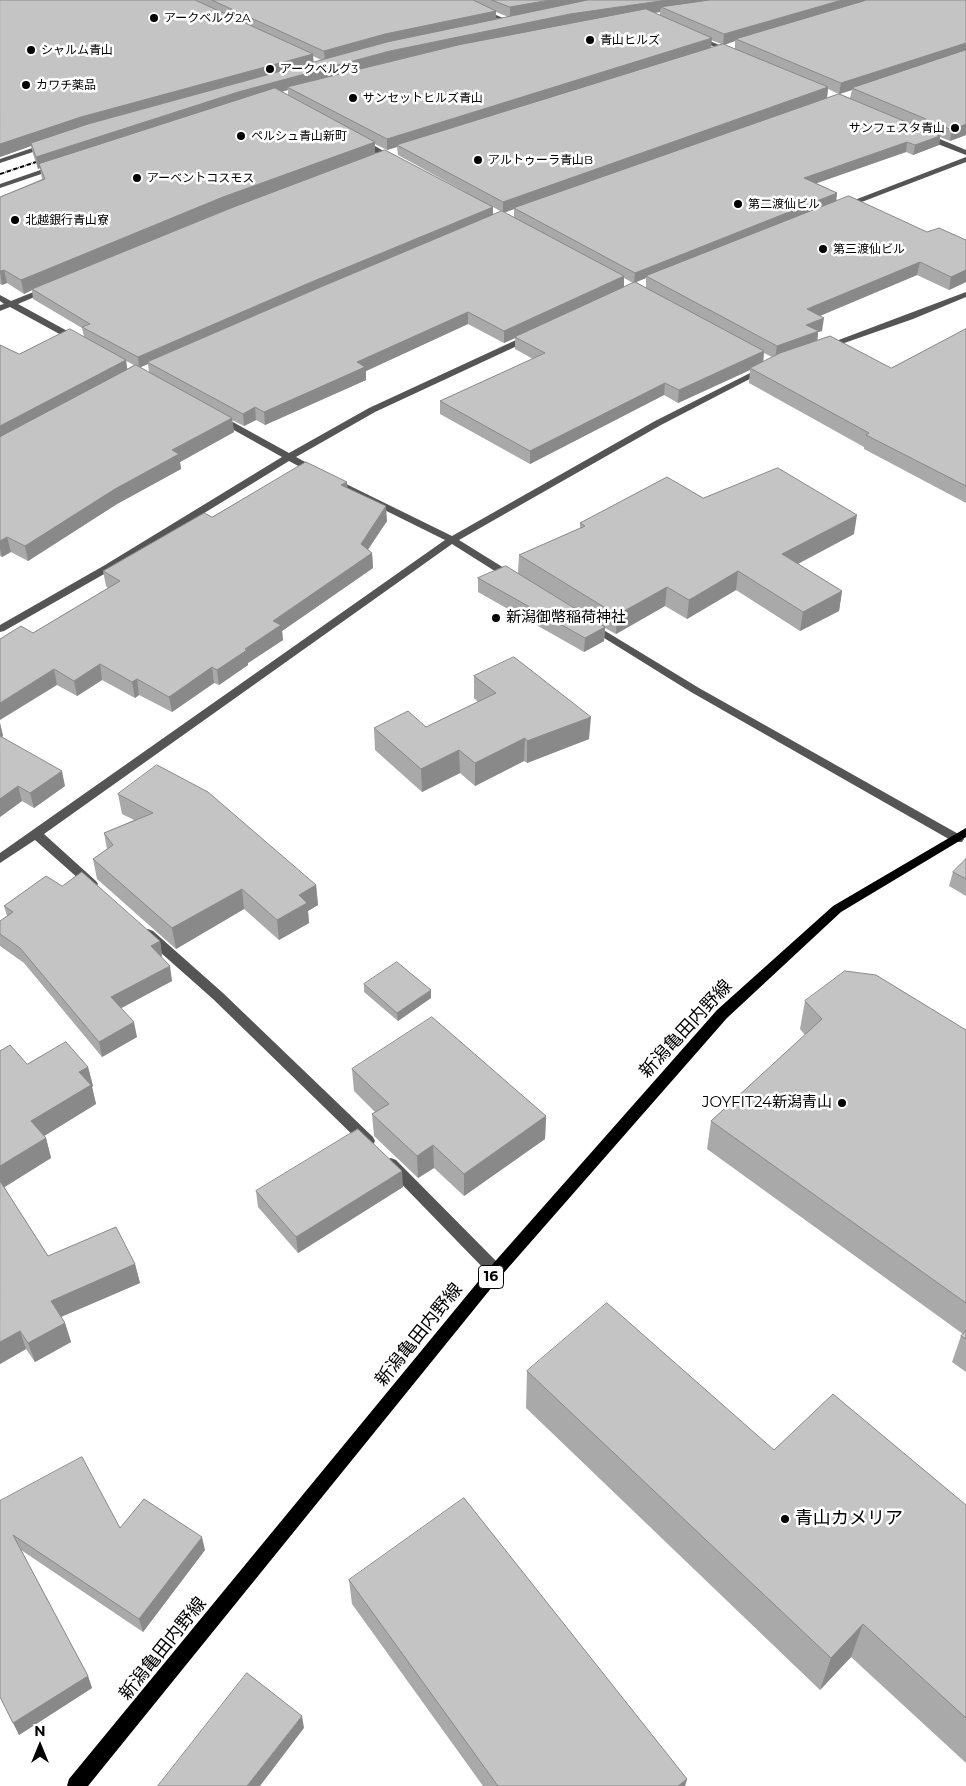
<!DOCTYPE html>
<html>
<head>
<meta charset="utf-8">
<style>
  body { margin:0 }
  #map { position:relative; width:966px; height:1786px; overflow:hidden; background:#fff; font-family:Montserrat,sans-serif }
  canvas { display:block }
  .north { position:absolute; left:15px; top:1721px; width:50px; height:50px; -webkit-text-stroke:4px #fff; paint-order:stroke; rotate:0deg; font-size:14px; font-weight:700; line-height:20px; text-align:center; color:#000 }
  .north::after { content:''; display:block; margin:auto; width:18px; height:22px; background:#000; clip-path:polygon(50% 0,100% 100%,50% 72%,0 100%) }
</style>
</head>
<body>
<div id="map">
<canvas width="966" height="1786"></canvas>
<div class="north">N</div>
</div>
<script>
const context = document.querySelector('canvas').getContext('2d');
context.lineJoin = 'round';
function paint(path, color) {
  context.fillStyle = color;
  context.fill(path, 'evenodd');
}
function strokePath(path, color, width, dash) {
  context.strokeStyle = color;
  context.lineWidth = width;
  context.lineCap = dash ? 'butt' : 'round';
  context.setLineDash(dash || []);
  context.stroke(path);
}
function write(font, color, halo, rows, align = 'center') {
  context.font = font + ' Montserrat,"Noto Sans JP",sans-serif';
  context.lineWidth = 5;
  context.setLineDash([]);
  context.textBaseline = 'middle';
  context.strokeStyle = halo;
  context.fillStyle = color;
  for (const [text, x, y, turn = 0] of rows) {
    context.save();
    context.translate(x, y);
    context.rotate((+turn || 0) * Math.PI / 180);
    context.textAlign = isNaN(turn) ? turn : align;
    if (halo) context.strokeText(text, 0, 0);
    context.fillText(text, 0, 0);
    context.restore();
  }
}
const minor = new Path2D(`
  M454 0H462L512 22 507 23Z
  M695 35 734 51 735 52 730 53 693 38 692 37Z
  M922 134H928L966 150V155L922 138Z
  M357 139H363L399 160 392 162 357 143Z
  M44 144 51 146 0 163V159Z
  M966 157V162L846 208 839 206Z
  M52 166 59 168 0 188V184Z
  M46 287 53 289 18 304 82 339V343H76L10 307 0 311V305L4 304 0 301V295L11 301Z
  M966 292V297L913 319 827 349 820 347Z
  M529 334 533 337 532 339 375 412 296 457 338 480 452 536 655 421 760 368H766L767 370 661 425 459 540 517 576 518 578 517 580H509L452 544 44 834 96 881 98 884 96 887H88L35 840 0 863V853L445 540 332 484 289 461 113 569 4 631 0 632V625L105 565 282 457 216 420V416H222L289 453 369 408Z
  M592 623 699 688 962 836 964 839 962 842H954L691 692 588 628 587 626 588 624Z
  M148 929 153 931 223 993 373 1137 375 1141 373 1145 368 1147 363 1145 213 999 143 937 142 934 143 931Z
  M391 1158 396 1160 501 1266 504 1271 501 1276 496 1277 491 1276 386 1168 384 1164 386 1160Z`);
const major = new Path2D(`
  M966 828V837L841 912 727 1018 501 1276 88 1786H67L69 1779 491 1266 717 1010 833 906Z`);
const rail = new Path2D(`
  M0 174 48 158`);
const wall = new Path2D(`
  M0 0H966V135L950 141 940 137 939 145 913 155 906 152 816 183 837 193 836 201 927 232 966 240V282L949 290 917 275 820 316 822 331 818 332 817 341 891 368 966 329V503L864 449V447L749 383 750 370 678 403 664 395 530 464 440 414V401L533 359 515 349V338L504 343 468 324 366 371V380L265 425 256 420 244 426 232 420 234 432 180 462 181 469 117 504 28 561 11 552 2 557 0 556V345L19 354 84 337 82 328 33 299 32 290 24 294 7 283 2 285 0 284V197L42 179 40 168 38 169 33 154 31 146 0 157ZM496 12 506 16 507 17 496 19ZM660 12V15L654 13ZM711 40 721 44 711 48ZM735 41V49L725 45ZM313 56 321 60 313 62ZM828 89 839 94 827 98ZM288 90V95L282 92ZM852 90 850 98 840 94ZM375 144 387 150 397 147 398 155 467 193 375 154ZM493 207 500 211 501 212 493 215ZM514 209V217L504 213ZM624 278 633 283 624 287ZM646 278V288L636 282ZM764 353 772 357 763 362ZM126 361 134 365 127 369ZM148 364 149 372 140 367Z
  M347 488 387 521 368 550 372 553 373 568 282 631 283 640 248 663V665L219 685 214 683 172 712 139 695 135 698 102 680 77 696 57 685 33 633 108 588 106 586 103 571 212 517Z
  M703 498 854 534 798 564 842 591 839 611 800 631 736 590 687 619 665 606 616 634 605 628 604 641 584 652 478 592V578L518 573 519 555 580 529V523Z
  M474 676 589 739 527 763 524 761 475 786 460 773 422 792 375 750 374 728 426 727 478 702 474 698Z
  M0 723 3 736 2 737 65 786 34 808 22 801 0 817Z
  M118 794 316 885 318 905 308 911 309 923 279 940 244 909 176 949 97 879 93 859 107 849 104 833 134 820 122 814Z
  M966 859V896L949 886 953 872Z
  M62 886 160 941 162 956 161 957 172 981 121 1008 137 1037 102 1057 24 963 0 946V921L7 916 4 906Z
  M364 984 431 998 398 1021 364 992Z
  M805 1001 966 1030V1372L952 1362 961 1336 963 1334 707 1149 711 1121 805 1035 800 1029Z
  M0 1051 27 1064 88 1067 93 1086 92 1087 96 1104 44 1136 46 1138 51 1158 4 1187 48 1256 135 1264 140 1283 61 1317 65 1323 71 1342 35 1362 26 1349 0 1364Z
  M352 1069 546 1116 545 1139 464 1196 434 1168 418 1178 374 1136 372 1114 375 1112 354 1091Z
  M403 1187 298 1253 258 1207 256 1191Z
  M527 1371 774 1450 966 1505V1763L851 1657 820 1690 526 1408Z
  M0 1501 120 1528 205 1550 143 1632 21 1550 88 1676 92 1688 19 1735Z
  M349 1580 687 1779 685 1786H483L352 1604Z`);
const shadedWall = new Path2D(`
  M550 0H606L510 18V7Z
  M667 0H737L661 7 660 12 570 25 287 87 288 90 239 103 39 164 40 168 38 169 36 157 238 92 390 51 570 14Z
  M842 0H877L736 39 735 41 723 45 724 34Z
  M496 11V21L325 62 324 51 385 34Z
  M712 38 711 49 397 145V147L387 150V139Z
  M966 43V53L852 88V90L839 94 841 83Z
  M313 54 314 66 31 143V146L0 157V144L81 117Z
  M828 87 827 98 514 208V209L503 213V202Z
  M966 124V135L950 141 952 130Z
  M940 136 939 145 913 155 915 145Z
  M375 142V155L32 289V290L24 294 21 280 223 197Z
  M907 142 906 152 803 188 804 178Z
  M837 193 836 203 646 276V278L634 283 635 273Z
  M493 207V217L147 362 148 364 139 368 138 357 309 283Z
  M920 262 917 275 805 322 807 309Z
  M4 270 7 283 2 285 0 271Z
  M966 270V282L949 290 951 277Z
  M624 276V288L515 337V338L504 343V331Z
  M468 312V324L366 371V380L265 425 264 412 357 362Z
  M824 318 822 331 818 332 817 345 775 359 777 346 806 325Z
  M764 351 763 364 750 368V370L678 403 679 390Z
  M126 360 128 374 0 443V426Z
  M665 383 664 395 530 464V451Z
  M255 407 256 420 244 426 243 414Z
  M232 418 234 432 180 462 181 469 117 504 28 561 25 546 172 450Z
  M347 482 348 496 341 485Z
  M386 506 387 521 361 559V544Z
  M857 515 854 534 780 573 782 554Z
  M7 537 11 552 2 557 0 549V541Z
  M372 553 373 568 282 631 283 640 248 663V665L219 685 217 670 273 621Z
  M738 571 736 590 687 619 689 600Z
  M667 587 665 606 616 634 617 615Z
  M842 591 839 611 800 631 803 612Z
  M605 627 604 641 584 652 585 638Z
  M100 664 102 680 77 696 74 681Z
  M212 667 214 683 172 712 169 697Z
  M54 669 57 685 0 720V703Z
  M137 679 139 695 135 698 132 682Z
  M591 717 589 739 527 763V741Z
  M0 723 3 736 0 738Z
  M525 738 524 761 475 786V763Z
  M459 750 460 773 422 792 421 769Z
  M62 771 65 786 34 808 30 793Z
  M18 786 22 801 0 817V799Z
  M316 885 318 905 308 911 309 923 279 940 277 920 299 895Z
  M242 889 244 909 176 949 172 928Z
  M160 941 162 956 154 961 151 946Z
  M170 966 172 981 114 1012 111 997Z
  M431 990V998L398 1021 397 1013Z
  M134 1022 137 1037 102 1057 99 1042Z
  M88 1067 93 1086 92 1087 96 1104 36 1141 31 1121 79 1072Z
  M546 1116 545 1139 464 1196V1174Z
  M46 1138 51 1158 0 1190V1166Z
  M433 1145 434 1168 418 1178 417 1156Z
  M402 1171 403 1187 298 1253 296 1237Z
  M135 1264 140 1283 56 1319 51 1301Z
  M65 1323 71 1342 35 1362 28 1343Z
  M20 1331 26 1349 0 1364V1342Z
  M202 1537 205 1550 143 1632 139 1619Z
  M863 1624 851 1657 820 1690 831 1658Z
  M88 1676 92 1688 19 1735 13 1723Z
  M302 1716 304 1728 260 1786H247Z
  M687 1779 685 1786H678Z`);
const building = new Path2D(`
  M0 0H195L313 54 81 117 0 144Z
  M212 0H473L496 11 385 34 324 51Z
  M492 0H550L510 7Z
  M588 0H667L570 14 390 51 238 92 36 157 31 143 88 124 387 42Z
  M710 0H842L724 34 661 7Z
  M867 0H966V43L841 83 736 39Z
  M646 9 712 38 387 139 287 87 458 45Z
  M723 44 828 87 503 202 397 145Z
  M966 50V124L952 130 852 88Z
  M275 88 375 142 223 197 21 280 4 270 0 271V197L45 179 39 164Z
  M839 94 940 136 915 145 907 142 804 178 837 193 635 273 514 208Z
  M385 150 493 207 309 283 138 357 82 327 90 324 32 289 231 208Z
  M849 196 927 232 939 228 966 240V270L951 277 920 262 807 309 824 318 806 325 819 331 777 346 646 276Z
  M502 211 624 276 504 331 468 312 357 362 365 367 264 412 255 407 243 414 147 362 316 289Z
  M635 282 764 351 679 390 665 383 530 451 440 401 545 353 515 337Z
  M70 329 126 360 0 426V345L19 354Z
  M966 329V486L866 435 869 433 750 368 780 353 830 336 891 368Z
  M136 365 232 418 172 450 179 454 115 489 25 546 7 537 0 541V437Z
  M306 462 347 482 341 485 386 506 361 544 372 553 273 621 281 625 245 649 247 650 217 670 212 667 169 697 137 679 132 682 100 664 74 681 54 669 0 703V639L21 626 33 633 120 581 103 571 204 513 212 517Z
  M778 468 857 515 782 554 842 591 803 612 738 571 689 600 667 587 617 615 519 555 585 526 580 523 667 477 703 498Z
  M506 566 605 627 585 638 478 578Z
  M514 657 591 717 527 741 525 738 475 763 459 750 421 769 374 728 408 711 426 727 496 693 474 676Z
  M0 736 62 771 30 793 18 786 0 799Z
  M157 765 208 792 316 885 299 895 307 903 277 920 242 889 172 928 93 859 113 845 104 833 153 813 118 794Z
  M966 859V879L953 872Z
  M82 872 160 941 151 946 170 966 111 997 134 1022 99 1042 20 948 0 934V921L13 912 4 906 46 876 62 886Z
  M397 962 431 990 397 1013 364 984Z
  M845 971 876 975 966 1030V1303L711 1121 822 1019 805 1001Z
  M432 1017 546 1116 464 1174 433 1145 417 1156 372 1114 389 1104 352 1069Z
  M66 1042 88 1067 79 1072 91 1085 31 1121 46 1138 0 1166V1051L10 1045 27 1064Z
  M358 1129 402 1171 296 1237 256 1191Z
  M0 1181 48 1256 116 1227 135 1264 51 1301 65 1323 28 1343 20 1331 0 1342Z
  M607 1303 774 1450 833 1394 966 1505V1718L863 1624 831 1658 527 1371Z
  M966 1331V1339L961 1336Z
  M82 1457 120 1528 144 1499 202 1537 139 1619 13 1535 88 1676 13 1723 0 1697V1501Z
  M464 1498 687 1779 678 1786H498L349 1580Z
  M247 1673 302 1716 247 1786H158Z`);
const markers = [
  [154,18,5,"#000"],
  [590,40,5,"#000"],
  [31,50,5,"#000"],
  [270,69,5,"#000"],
  [26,85,5,"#000"],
  [353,98,5,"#000"],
  [955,128,5,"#000"],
  [241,136,5,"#000"],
  [478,160,5,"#000"],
  [137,178,5,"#000"],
  [738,204,5,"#000"],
  [15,220,5,"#000"],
  [823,249,5,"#000"],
  [496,618,5,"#000"],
  [842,1103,5,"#000"],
  [785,1519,5,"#000"]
];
const farPoinames = [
  ["アークベルグ2A",164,18],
  ["青山ヒルズ",600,40],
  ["シャルム青山",41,50],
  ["アークベルグ3",280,69],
  ["カワチ薬品",36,85],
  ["サンセットヒルズ青山",363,98],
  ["サンフェスタ青山",945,128,"right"],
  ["ペルシュ青山新町",251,136],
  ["アルトゥーラ青山B",488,160],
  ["アーベントコスモス",147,178],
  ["第二渡仙ビル",748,204],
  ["北越銀行青山寮",25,220],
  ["第三渡仙ビル",833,249]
];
const shields = [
  [491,1277,25]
];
const shieldNames = [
  ["16",491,1277]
];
const poiNames = [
  ["新潟御幣稲荷神社",506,618],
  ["JOYFIT24新潟青山",832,1103,"right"]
];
const nearStreetnames = [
  ["新潟亀田内野線",686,1029,-47],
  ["新潟亀田内野線",419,1335,-51],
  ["新潟亀田内野線",163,1649,-51]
];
const nearPoinames = [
  ["青山カメリア",795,1519]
];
paint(minor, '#555');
paint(major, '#000');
strokePath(rail, '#000', 2, [4.5, 1, 0.5, 1]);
paint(wall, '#a9a9a9');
paint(shadedWall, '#898989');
paint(building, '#c4c4c4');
strokePath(building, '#898989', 1);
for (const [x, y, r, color] of markers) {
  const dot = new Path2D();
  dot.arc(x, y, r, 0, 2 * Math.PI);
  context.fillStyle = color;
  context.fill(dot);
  strokePath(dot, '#fff', 2);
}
write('12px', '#000', '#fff', farPoinames, 'left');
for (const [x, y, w] of shields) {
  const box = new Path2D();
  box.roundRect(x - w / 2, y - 11.5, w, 23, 4);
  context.fillStyle = '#fff';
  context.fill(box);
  strokePath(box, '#000', 1);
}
write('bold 14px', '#000', null, shieldNames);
write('15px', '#000', '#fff', poiNames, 'left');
write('18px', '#000', '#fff', nearStreetnames);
write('18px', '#000', '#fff', nearPoinames, 'left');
</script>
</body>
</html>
